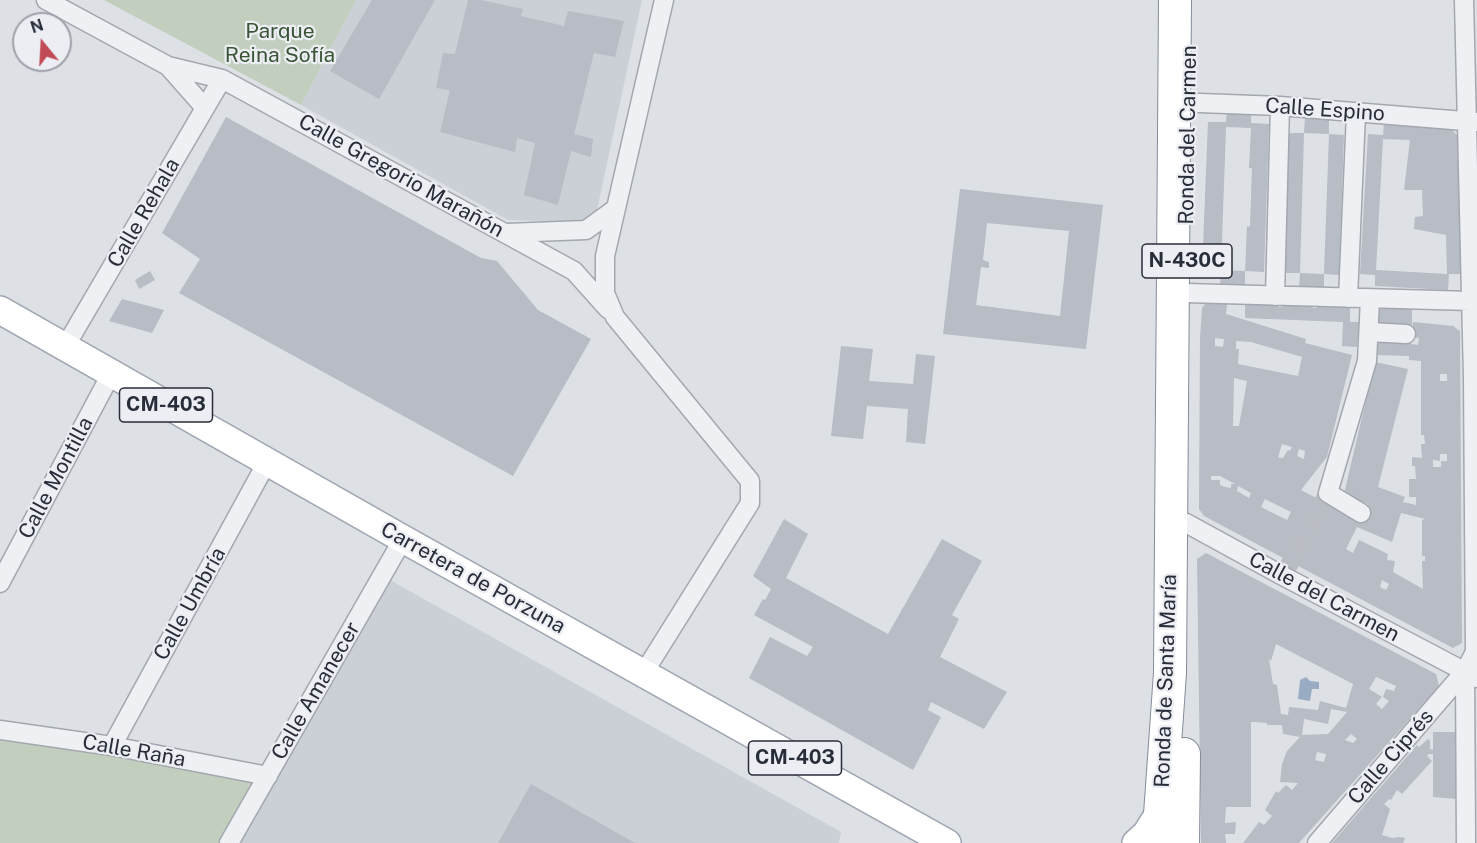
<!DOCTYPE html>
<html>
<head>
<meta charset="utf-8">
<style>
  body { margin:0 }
  #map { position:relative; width:1477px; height:843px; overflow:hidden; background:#dde0e5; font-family:"Public Sans",sans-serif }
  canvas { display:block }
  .north { position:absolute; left:12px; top:12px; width:60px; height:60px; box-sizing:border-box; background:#eceef3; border:2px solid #9ea1a9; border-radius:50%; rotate:342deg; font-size:16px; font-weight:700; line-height:24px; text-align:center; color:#282d3a }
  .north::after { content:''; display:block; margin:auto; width:21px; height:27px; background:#c24a56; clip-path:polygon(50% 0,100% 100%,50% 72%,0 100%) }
</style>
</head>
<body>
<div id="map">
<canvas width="1477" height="843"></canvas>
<div class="north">N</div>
</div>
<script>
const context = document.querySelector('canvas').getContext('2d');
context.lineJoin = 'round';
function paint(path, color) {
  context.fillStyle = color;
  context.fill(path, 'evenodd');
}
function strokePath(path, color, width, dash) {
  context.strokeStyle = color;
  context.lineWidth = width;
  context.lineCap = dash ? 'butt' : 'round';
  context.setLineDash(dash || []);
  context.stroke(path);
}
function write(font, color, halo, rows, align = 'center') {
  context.font = font + ' "Public Sans",sans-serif';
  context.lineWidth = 4.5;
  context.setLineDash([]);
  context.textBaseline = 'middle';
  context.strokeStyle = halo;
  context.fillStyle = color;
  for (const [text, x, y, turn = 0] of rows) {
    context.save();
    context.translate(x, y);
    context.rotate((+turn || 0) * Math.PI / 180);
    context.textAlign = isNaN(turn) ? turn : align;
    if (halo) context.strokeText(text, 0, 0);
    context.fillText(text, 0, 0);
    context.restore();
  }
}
const built = new Path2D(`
  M356 0H642L597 210 582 222 508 220 301 105Z
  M388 579 841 832 839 843H239Z`);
const green = new Path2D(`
  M104 0H356L301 105Z
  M0 731 268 776 229 843H0Z`);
const water = new Path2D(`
  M1306 677 1310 681 1319 682V689H1312L1310 701 1298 699 1300 680Z`);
const building = new Path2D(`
  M372 0H435L379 99 330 71Z
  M468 0H481L523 9 521 16 564 26 568 11 624 21 615 57 594 53 574 134 593 139 591 157 571 151 558 205 524 195 535 143 517 138 515 152 440 132 450 90 436 88 443 53 455 54Z
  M1227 112 1251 113V123L1269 124 1264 272 1245 271V286L1220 285 1221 272 1202 271 1208 122H1226ZM1226 127 1251 128 1249 168H1252L1250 227 1247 226 1245 271 1221 270Z
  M226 117 481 258 497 261 538 310 591 339 513 476 179 293 200 259 162 233Z
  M1305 118 1329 119V134L1304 133 1300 273H1285L1289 133H1304Z
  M1384 123 1449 127 1457 135 1463 274H1449L1448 290 1375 286V275L1360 274 1368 134 1383 135ZM1383 139 1410 140 1404 190H1422L1423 216 1415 217 1414 229 1446 235 1447 274 1376 270Z
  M1329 134 1344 135 1339 275 1324 274V290L1299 289 1300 273 1324 274Z
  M960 189 1103 205 1086 349 943 334ZM987 223 1069 231 1060 316 976 305 981 267 989 268V262L983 260Z
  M150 271 155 280 139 289 135 280Z
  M122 299 164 310 152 333 109 321Z
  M1207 301 1227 303 1226 314 1306 339 1305 343 1352 355 1327 457 1301 490 1360 521 1368 504 1343 498 1375 362 1408 369 1378 487 1405 497 1403 502 1416 505V497H1409V479H1416L1415 466H1412V457L1422 458 1421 444H1425L1424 435H1421V361L1409 360V356L1376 355V339L1411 340V344L1418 345 1419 338 1412 337 1413 322 1453 326 1460 331 1462 643 1453 648 1204 516 1199 509 1200 338 1202 308ZM1215 338 1224 339 1223 347 1215 346ZM1236 341 1251 342 1302 357 1298 376 1238 364 1239 349H1236ZM1440 374H1447V381H1440ZM1234 378 1247 381 1239 426H1233ZM1282 444 1292 447 1290 451 1288 450 1283 458H1281L1278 457ZM1299 449 1305 451 1304 459 1297 456ZM1440 454H1447V461H1441V467H1433V460L1440 461ZM1211 476H1220L1235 484H1231V488L1225 487 1220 485V480H1211ZM1238 486 1251 493 1249 498 1237 491ZM1265 499 1291 512 1287 520 1261 507ZM1401 513 1425 519 1422 520V556H1425V561H1422L1423 589 1393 572 1395 561 1387 560 1388 554 1359 540 1353 553 1346 549 1357 527 1392 542ZM1382 580 1389 584 1386 590 1380 587Z
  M1245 303 1278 304V307H1282V305L1313 306V308H1317L1318 306 1350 307V322H1359L1357 347 1342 346 1343 322 1245 318Z
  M1377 308 1412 309V325L1377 323Z
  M841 346 873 349 869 381 913 384 916 354 935 356 925 444 906 442 908 409 867 406 863 439 831 436Z
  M784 519 808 534 786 578 888 634 942 539 982 561 952 615 959 619 940 657 1007 692 984 729 931 702 928 710 941 717 913 770 749 678 770 637 807 656 813 647 754 615 763 599 765 600 771 589 753 576Z
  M1206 553 1436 674 1439 686 1299 843H1243L1259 822 1264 825 1272 816 1265 810 1276 791 1278 793 1286 785 1292 790 1298 783 1280 782 1282 764 1287 751 1300 737 1283 734 1282 725H1267V723L1255 722H1251V807H1226L1225 823 1236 822 1235 834H1225L1226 843H1201L1197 559ZM1276 644 1353 684 1346 708 1320 701 1318 710 1289 707 1288 715 1281 714 1277 685 1273 684 1269 659 1271 661ZM1376 677 1396 686 1394 691 1386 689 1383 697 1389 701 1382 709 1376 704 1382 697 1369 689ZM1331 709 1347 712 1328 734 1302 735 1304 719 1328 724ZM1351 734 1357 739 1353 743 1345 740ZM1317 752 1326 754 1324 762 1315 760Z
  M1433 732H1457V799L1433 797V754H1429L1427 756 1432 761 1402 794 1397 790 1391 800 1389 799 1384 804 1390 809 1382 835 1392 838 1400 837 1405 838 1403 843H1332L1417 745 1419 747 1428 739 1430 741V749L1433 750Z
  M531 784 635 843H498Z`);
const streetTunnel = new Path2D(`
  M1283 576 1328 493`);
const street = new Path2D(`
  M46 0 168 66 222 79 574 271 608 309
  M168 66 205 108
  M1173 102 1280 106 1477 122
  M507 233 586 230 615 209
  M1186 293 1471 301
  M1275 296 1280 106
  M1348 298 1356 113
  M1369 332 1406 334
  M65 347 222 79
  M1361 513 1328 493 1367 361 1370 299
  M1170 519 1186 523 1283 576 1477 678
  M0 583 111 374
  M1465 671 1466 843
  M643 674 750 503V481L615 317 605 293V256L664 0
  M0 730 112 746 268 776
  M112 746 267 462
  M229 843 403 539
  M1317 843 1465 671 1475 652 1473 378 1464 0`);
const primary = new Path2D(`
  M0 310 403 539 947 843
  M1136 843 1146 834 1160 812`);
const highway = new Path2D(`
  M1158 843 1170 673 1175 0
  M1183 843 1184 754`);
const shields = [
  [1187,261,90],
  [166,405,93],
  [795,758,93]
];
const shieldNames = [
  ["N-430C",1187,261],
  ["CM-403",166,405],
  ["CM-403",795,758]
];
const parkNames = [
  ["Parque",280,32],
  ["Reina Sofía",280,56]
];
const streetNames = [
  ["Calle Espino",1325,110,4],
  ["Ronda del Carmen",1188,135,-89],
  ["Calle Gregorio Marañón",401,176,29],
  ["Calle Rehala",144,213,-60],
  ["Calle Montilla",56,478,-62],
  ["Carretera de Porzuna",473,578,29],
  ["Calle del Carmen",1324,597,28],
  ["Calle Umbría",190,604,-61],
  ["Ronda de Santa María",1166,681,-88],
  ["Calle Amanecer",316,691,-60],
  ["Calle Raña",134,751,10],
  ["Calle Ciprés",1391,757,-49]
];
paint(built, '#cbcfd6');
paint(green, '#c2cfbe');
paint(water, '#9aacc3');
paint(building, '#b7bcc5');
strokePath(streetTunnel, '#b9bcc3', 18, [18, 9]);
strokePath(street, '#a3a7ae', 21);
strokePath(primary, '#9da4b0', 30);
strokePath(highway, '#858d9b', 34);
strokePath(street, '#eff0f4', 18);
strokePath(primary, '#fff', 27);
strokePath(highway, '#fff', 32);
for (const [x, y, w] of shields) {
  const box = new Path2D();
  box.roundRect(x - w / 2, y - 17, w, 34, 4.5);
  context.fillStyle = '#eceef3';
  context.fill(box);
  strokePath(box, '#282d3a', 1.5);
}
write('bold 20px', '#282d3a', null, shieldNames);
write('21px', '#3a5536', '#eceef3', parkNames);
write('21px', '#282d3a', '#eceef3', streetNames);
</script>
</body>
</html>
